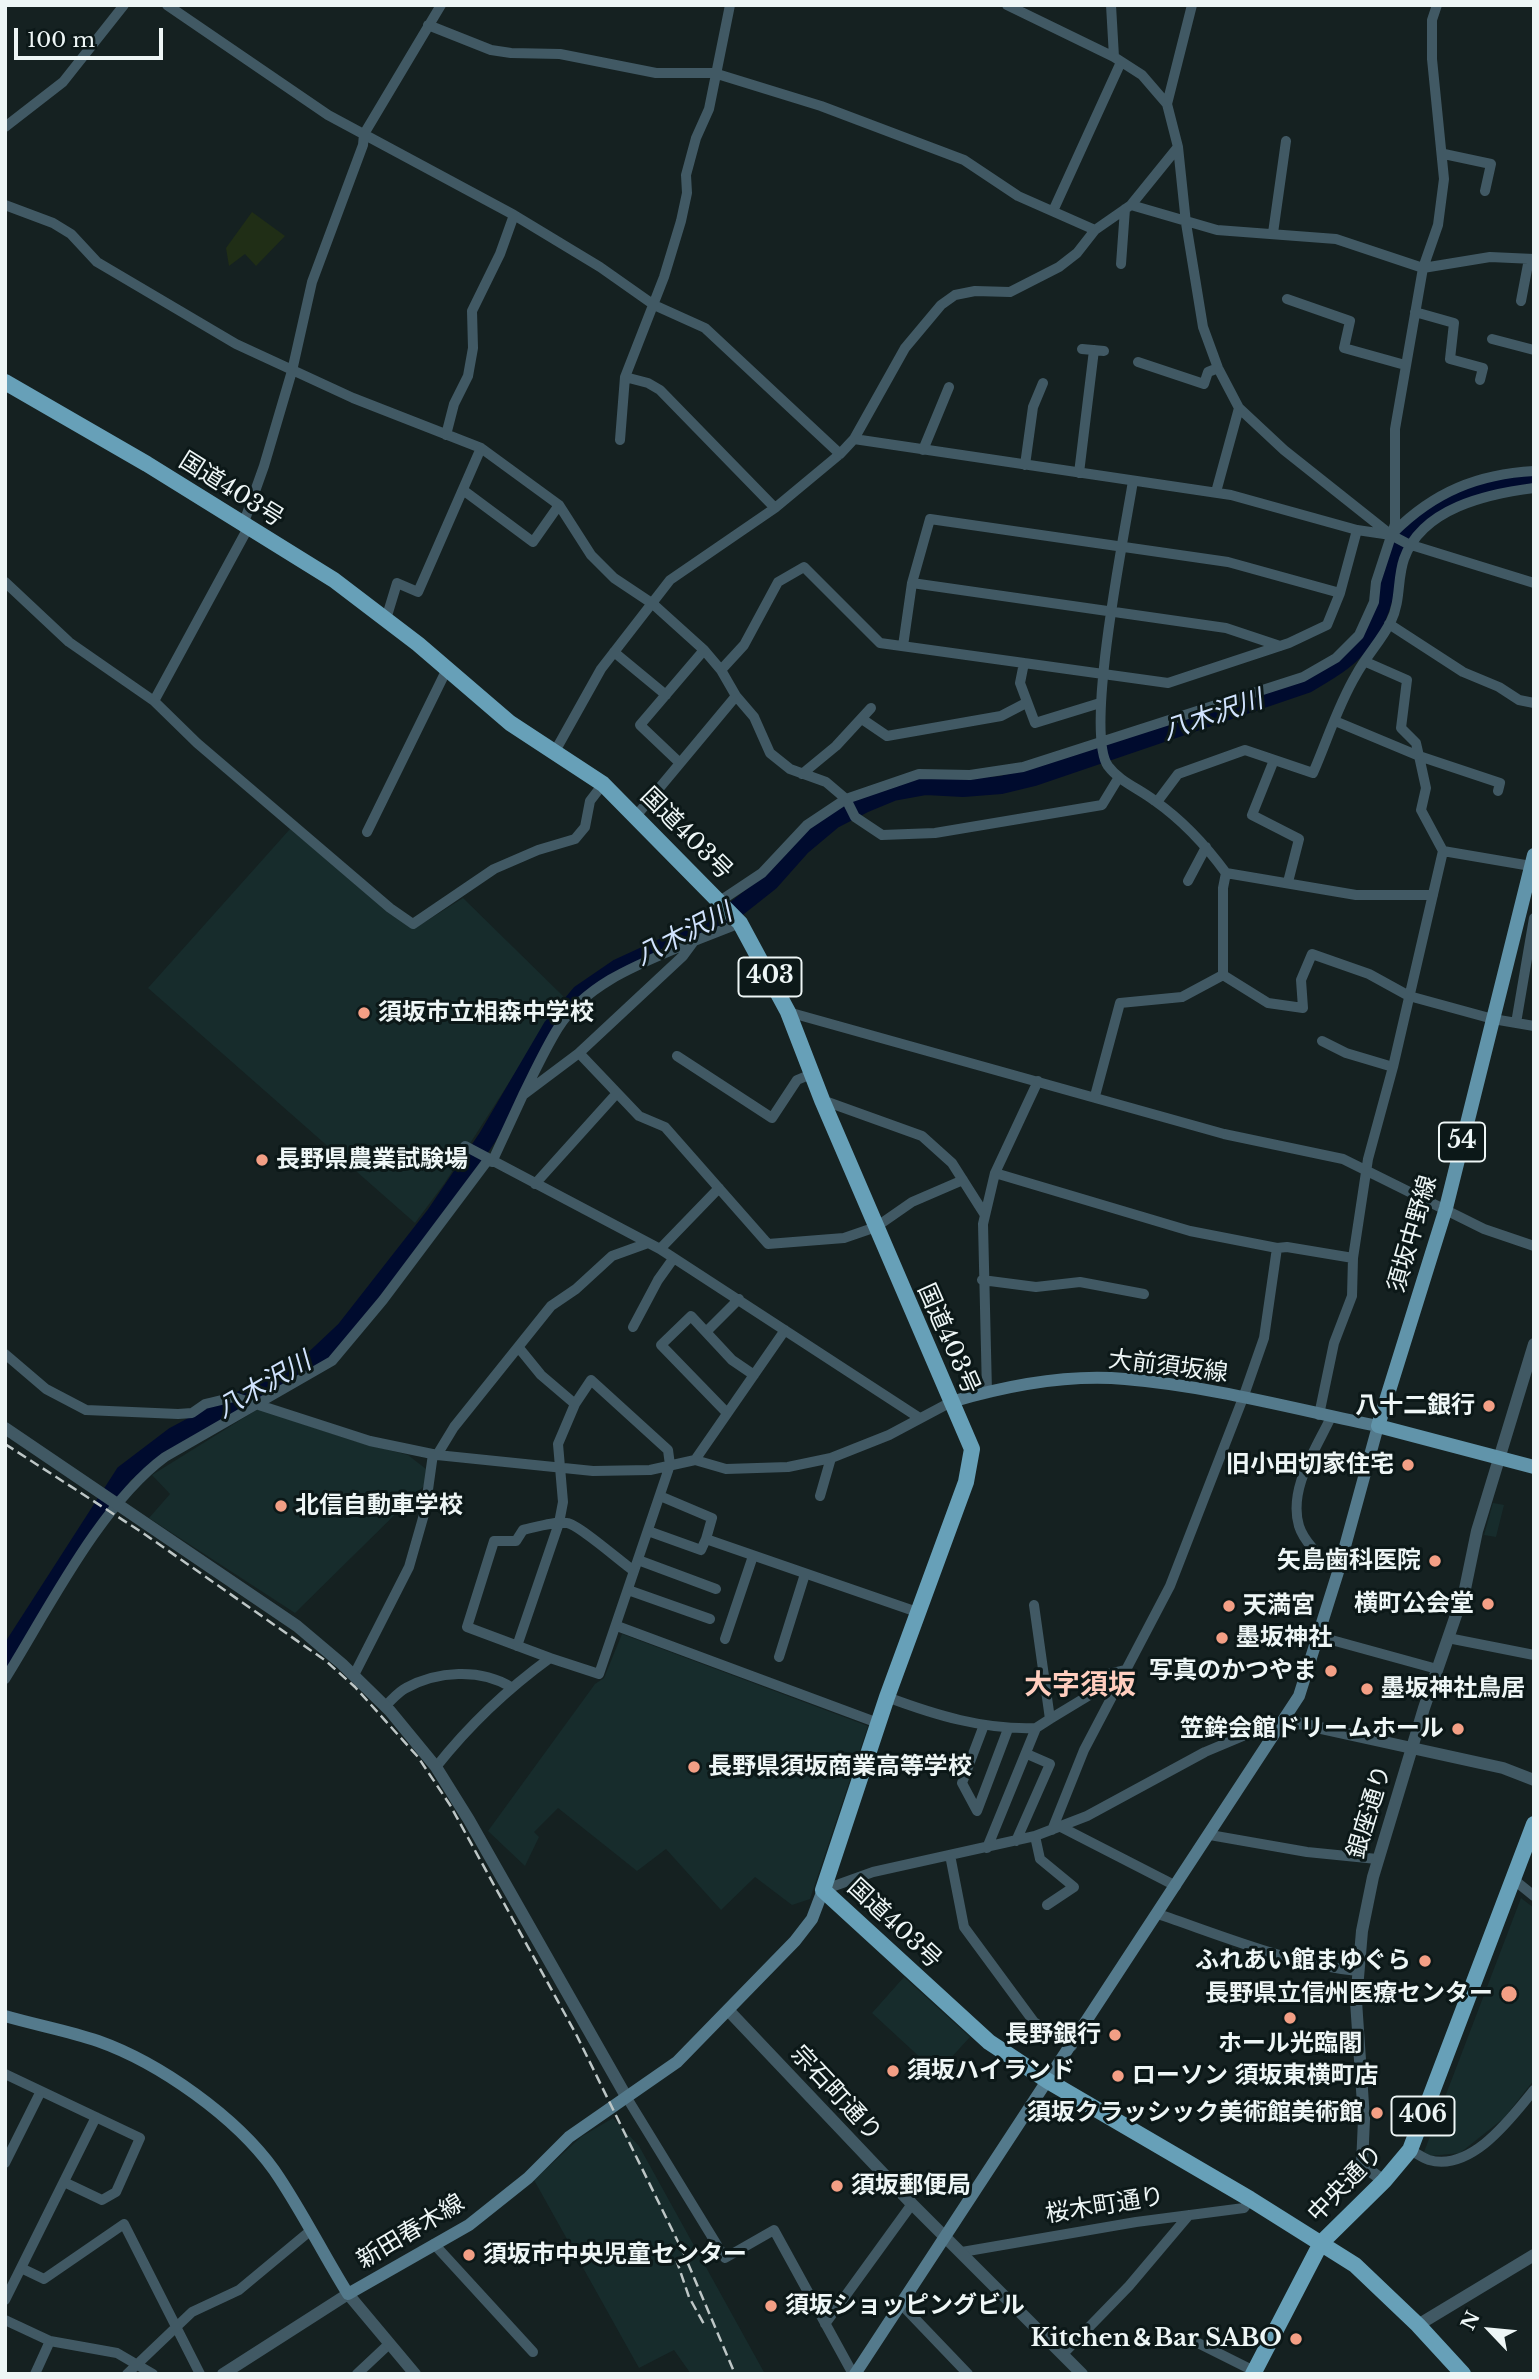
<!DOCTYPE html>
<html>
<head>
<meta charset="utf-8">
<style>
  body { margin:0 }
  #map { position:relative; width:1539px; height:2379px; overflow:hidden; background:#152121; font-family:"Libre Baskerville",serif }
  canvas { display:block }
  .frame { position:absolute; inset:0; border:7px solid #eef6f6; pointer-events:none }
  .north { position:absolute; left:1455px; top:2295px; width:70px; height:70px; -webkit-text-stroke:5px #0c1818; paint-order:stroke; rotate:296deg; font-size:19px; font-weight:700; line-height:28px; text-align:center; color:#eef6f6 }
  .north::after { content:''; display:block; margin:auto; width:24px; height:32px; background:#eef6f6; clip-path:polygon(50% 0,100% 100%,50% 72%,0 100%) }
  .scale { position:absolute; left:14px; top:28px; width:149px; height:32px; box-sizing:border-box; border:4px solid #eef6f6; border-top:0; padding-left:9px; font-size:21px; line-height:24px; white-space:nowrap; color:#eef6f6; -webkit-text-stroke:5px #0c1818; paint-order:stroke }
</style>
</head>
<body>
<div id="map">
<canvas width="1539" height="2379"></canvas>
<div class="frame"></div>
<div class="north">N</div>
<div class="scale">100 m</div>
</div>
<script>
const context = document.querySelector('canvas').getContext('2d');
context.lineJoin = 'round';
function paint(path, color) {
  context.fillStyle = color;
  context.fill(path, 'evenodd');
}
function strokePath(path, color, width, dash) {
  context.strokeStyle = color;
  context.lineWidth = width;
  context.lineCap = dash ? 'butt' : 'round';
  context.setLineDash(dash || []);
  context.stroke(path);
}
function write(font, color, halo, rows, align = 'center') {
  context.font = font + ' "Libre Baskerville","Noto Sans JP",serif';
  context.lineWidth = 6;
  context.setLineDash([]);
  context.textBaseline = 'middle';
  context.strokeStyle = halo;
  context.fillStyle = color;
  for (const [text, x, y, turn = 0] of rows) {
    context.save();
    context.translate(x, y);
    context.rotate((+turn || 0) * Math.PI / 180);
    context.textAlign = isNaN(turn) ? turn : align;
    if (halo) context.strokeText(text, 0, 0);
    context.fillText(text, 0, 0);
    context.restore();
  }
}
const built = new Path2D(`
  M290 829 409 927H417L463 898 564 997 444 1184 415 1223 148 988Z
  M258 1409 354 1441 408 1455 426 1469 425 1485 295 1613 149 1518 170 1494 152 1475Z
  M1493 1503 1504 1505 1496 1537 1484 1535Z
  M622 1634 868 1726 810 1899 792 1905 755 1877 721 1910 666 1849 637 1871 558 1808 534 1832 539 1837 525 1866 488 1831 595 1684 604 1678Z
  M1521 1898 1534 1908V2080L1504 2118 1460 2153 1430 2156 1424 2152Z
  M904 1977 970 2037 937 2073 872 2013Z
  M613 2118 639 2146 765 2374H691L674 2350 639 2368 534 2180 581 2137Z`);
const green = new Path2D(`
  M252 212 285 236 256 266 245 254 229 266 226 248Z`);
const river = new Path2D(`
  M5 1659 124 1474 174 1436 310 1363 345 1330 435 1215 487 1138 552 1027 580 994 618 968 722 920 770 882 802 846 833 820 864 804 893 792 926 786 963 788 1001 785 1034 777 1307 684C1331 670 1353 658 1369 633 1383 611 1387 582 1396 557 1414 504 1483 480 1534 480`);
const minor = new Path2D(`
  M167 5 328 115 514 215 600 267 654 305 705 328 840 454
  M1007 5 1114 57 1142 75 1167 104 1178 147 1186 223 1203 327 1218 368 1239 408 1284 450 1391 535
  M1111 5 1114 57
  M428 25 491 50 511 53 560 54 656 73H714L821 106 964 160 1018 196 1095 230
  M1167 104 1192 5
  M5 127 63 82 124 5
  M1444 154 1491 164 1485 191
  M5 205 53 223 71 234 97 262 236 344 353 398 481 448 559 505 591 555 614 578 653 604 704 650 721 670 736 696 636 816
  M1131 205 1217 230 1336 239 1423 268 1490 257 1534 259
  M1053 211 1121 62
  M1273 233 1286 141
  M1121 264 1125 209
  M1287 299 1350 321 1344 348 1405 365
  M1521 301 1529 259
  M1415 312 1454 323 1450 359 1483 368 1480 380
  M1492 339 1534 350
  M1082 349 1104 351
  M1138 362 1204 384 1208 372 1218 368
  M625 377 648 383 660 390 775 508
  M446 435 454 404 468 376 473 348 472 311 500 254 514 215
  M854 439 1231 495 1357 530 1391 535 1408 544 1534 583
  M620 440 625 377 664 277 681 221 687 193 686 175 696 138 709 109 730 5
  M923 450 949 387
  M1025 465 1033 407 1043 383
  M1079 473 1094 350
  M463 490 533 542 559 505
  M1216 492 1239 408
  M243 525 264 466 292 371 312 282 363 145 364 134 441 5
  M1394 532C1434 492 1478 474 1534 471
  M5 582 69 642 154 701 197 743 390 908 413 924 494 869 538 850 575 839 585 827 590 801 603 784
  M912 583 1226 628 1280 646
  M386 619 397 583 418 592 481 448
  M1389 624 1463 672 1499 687 1519 700 1534 703
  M903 646 912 583 930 519 1228 562 1340 593
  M614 652 666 695
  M1366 662 1407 680 1401 728 1416 743 1419 756 1500 783 1498 791
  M1024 663 1020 683 1035 723 1100 703
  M721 670 744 645 778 582 804 567 880 643 1168 683 1289 643 1327 625 1340 593 1357 530
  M154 701 248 528
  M862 719 887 736 1001 716 1026 703
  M554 753 601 669 670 580 775 508 840 454 854 439 905 348 941 305 955 295 975 291 1010 292 1059 267 1077 253 1095 230 1131 205 1178 147
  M1274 760 1252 815 1299 839 1288 882
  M680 763 640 725 704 650
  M802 774 836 746 871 708
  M1119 777 1102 805 935 833 882 835 855 817 846 799 919 774 970 775 1023 767 1303 677 1336 658 1359 635 1374 602 1376 582 1395 524V429L1423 268 1438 225 1444 179 1432 59V20L1437 5
  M1157 802 1178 774 1245 750 1313 773C1327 741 1338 705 1356 675 1366 656 1382 640 1391 621 1401 601 1397 579 1404 559 1422 508 1487 494 1534 488
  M367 832 447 669
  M1443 851 1531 866
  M1226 873 1356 895H1433
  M1188 881 1206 847
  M720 901 762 873 807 825 846 799 826 782 790 769 770 753 754 717 736 696
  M740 923 694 941 683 956 579 1053 639 1116 665 1127 768 1244 844 1238 876 1227 912 1202 963 1180
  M1223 975 1268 1003 1303 1008 1301 980 1312 954 1369 974 1409 996 1493 1019 1534 1026
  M788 1012 1224 1134 1343 1159 1484 1229 1534 1246
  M1516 1023 1534 918
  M1322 1041 1346 1053 1393 1067
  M677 1056 772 1118 797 1080 814 1073
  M523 1095C534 1073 545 1049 558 1028 588 981 645 962 694 941
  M1095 1096 1120 1003 1182 997 1223 975V888L1226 873C1207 847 1182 820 1155 801 1140 789 1120 782 1108 766 1084 732 1125 531 1133 481
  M822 1100 922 1136 952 1163 985 1215
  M465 1146 660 1249 918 1417
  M492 1162 523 1095 579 1053
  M995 1173 1190 1231 1277 1248 1287 1247 1353 1258
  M535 1184 617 1093
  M660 1249 719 1188
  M982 1280 1036 1287 1080 1282 1144 1294
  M633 1327 658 1280 673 1259
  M706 1332 739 1299
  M519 1348 541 1375 575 1404
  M5 1354 46 1389 86 1410 178 1414 192 1413 205 1404 234 1397 370 1441 437 1455 593 1471 650 1470 695 1460 726 1469 788 1467 831 1458 889 1435 951 1402
  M987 1392 983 1224 995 1173 1038 1081
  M727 1413 661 1345 691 1316 732 1360 754 1375
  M1319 1415 1334 1343 1352 1296 1353 1258 1368 1159 1393 1067 1443 851 1421 810 1426 788 1419 756 1335 721
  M1331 1417C1316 1449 1288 1489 1299 1526 1305 1545 1325 1560 1338 1572
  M437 1455 454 1427 551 1306 576 1289 612 1256 648 1243
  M695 1460 785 1330
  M660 1496 712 1518 706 1539
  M820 1496 831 1458
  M648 1531 701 1550 706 1539 920 1613
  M638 1560 716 1589
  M628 1590 710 1619
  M617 1626 878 1723
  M1317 1636 1437 1669
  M1448 1638 1534 1655
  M725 1639 753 1556
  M779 1657 805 1574
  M550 1658 467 1627 494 1541H516L523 1530C537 1527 554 1521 567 1523 578 1524 621 1562 634 1571
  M354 1675 409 1567 425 1511 433 1454
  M5 1679C48 1610 100 1505 165 1457L332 1361 383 1300 488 1160
  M887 1697C935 1715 984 1730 1036 1728
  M385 1706C391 1701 398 1692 406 1688 437 1671 480 1668 511 1687
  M1050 1719 1088 1696 1104 1675 1126 1670
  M984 1725 962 1783 977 1811 1008 1729
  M436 1767C470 1724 506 1690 550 1658L599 1674 670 1465 668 1450 591 1380 575 1404 558 1444 563 1502 559 1523 517 1646
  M1061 1827 1176 1886
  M1052 1830 1084 1750 1170 1586 1243 1398 1264 1338 1277 1248
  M1210 1835 1307 1852 1377 1859
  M1035 1836 1040 1859 1074 1887 1047 1905
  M1016 1841 1050 1764 1027 1754
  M987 1848 1036 1728 1050 1719 1034 1605
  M950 1855 964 1927 1034 2022 1072 2046
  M1513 1879 1534 1896
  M823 1890 873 1872 1035 1836 1087 1816 1205 1752 1255 1731 1277 1732
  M1158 1914C1223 1936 1289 1964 1358 1971
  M5 2074 140 2138 116 2192 102 2200 64 2182
  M627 2098 725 2258 774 2230 853 2374
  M1410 2150C1416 2153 1423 2158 1429 2160 1472 2172 1511 2118 1534 2090
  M5 2163 41 2091
  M434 2244 533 2352
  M962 2252 1136 2222 1244 2208 1250 2199
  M21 2268 44 2279 124 2224 200 2374
  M5 2300 96 2117
  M901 2304 968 2374
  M5 2320 50 2341 35 2374
  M825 2324 912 2204
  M1186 2337 1254 2371
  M50 2341 117 2353 153 2374
  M1063 2354 1129 2286 1189 2215
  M127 2374 192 2312 239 2290 310 2231
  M357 2374 389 2344`);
const tertiary = new Path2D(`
  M5 1428 297 1626 342 1664 390 1711 436 1767 469 1820 627 2098
  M1284 1720 1503 1768 1534 1780
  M728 2010 912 2204 1082 2374
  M1384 2181 1362 2165 1364 2119 1356 2001 1362 1931 1373 1877 1424 1708 1465 1589 1477 1531 1534 1344
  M1418 2325 1534 2255
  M223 2374 348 2294 415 2374`);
const secondary = new Path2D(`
  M5 2016C36 2025 69 2031 98 2041 160 2063 236 2117 274 2170 301 2209 323 2254 348 2294L469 2225 528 2178 569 2137 677 2062 795 1941 812 1919 823 1890
  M855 2374 1299 1696 1338 1572 1378 1426C1295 1409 1210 1386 1125 1379 1069 1374 1005 1386 951 1402`);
const primary = new Path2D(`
  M1534 855 1446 1208 1378 1426 1534 1467`);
const trunk = new Path2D(`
  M5 382 147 464 334 580 418 644 510 723 603 784 740 923 788 1012 822 1100 972 1449 966 1482 887 1697 823 1890 989 2042 1048 2081 1250 2199 1355 2265 1418 2325 1463 2374
  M1253 2374 1321 2243 1384 2181 1410 2150 1534 1824`);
const rail = new Path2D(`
  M5 1444 143 1533 326 1661 355 1687 418 1757 450 1805 577 2036 684 2254 735 2374
  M676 2259 689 2297 705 2326`);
const markers = [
  [364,1013,7,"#f39f85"],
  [262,1160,7,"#f39f85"],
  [1489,1406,7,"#f39f85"],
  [1408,1465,7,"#f39f85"],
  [281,1506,7,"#f39f85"],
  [1435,1561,7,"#f39f85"],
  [1488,1604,7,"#f39f85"],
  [1229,1606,7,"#f39f85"],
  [1222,1638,7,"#f39f85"],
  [1331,1671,7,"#f39f85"],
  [1367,1689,7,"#f39f85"],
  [1458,1729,7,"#f39f85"],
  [694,1767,7,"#f39f85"],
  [1425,1961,7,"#f39f85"],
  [1509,1994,9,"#f39f85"],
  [1290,2018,7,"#f39f85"],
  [1115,2035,7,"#f39f85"],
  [893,2071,7,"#f39f85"],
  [1118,2076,7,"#f39f85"],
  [1377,2113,7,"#f39f85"],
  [837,2186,7,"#f39f85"],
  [469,2255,7,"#f39f85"],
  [771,2306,7,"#f39f85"],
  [1296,2339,7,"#f39f85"]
];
const shields = [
  [770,977,63],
  [1462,1142,46],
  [1423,2116,63]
];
const shieldNames = [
  ["403",770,977],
  ["54",1462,1142],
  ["406",1423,2116]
];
const streetNames = [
  ["国道403号",231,490,32],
  ["国道403号",686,834,45],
  ["須坂中野線",1413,1234,-74],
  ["国道403号",948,1339,66],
  ["大前須坂線",1168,1367,7],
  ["銀座通り",1370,1812,-73],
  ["国道403号",894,1924,43],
  ["宗石町通り",836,2094,47],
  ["中央通り",1346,2184,-46],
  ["桜木町通り",1105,2206,-9],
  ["新田春木線",411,2232,-31]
];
const poiNames = [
  ["須坂市立相森中学校",378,1013],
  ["長野県農業試験場",276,1160],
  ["八十二銀行",1475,1406,"right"],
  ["旧小田切家住宅",1394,1465,"right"],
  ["北信自動車学校",295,1506],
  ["矢島歯科医院",1421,1561,"right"],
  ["横町公会堂",1474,1604,"right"],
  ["天満宮",1243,1606],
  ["墨坂神社",1236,1638],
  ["写真のかつやま",1317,1671,"right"],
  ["墨坂神社鳥居",1381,1689],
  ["笠鉾会館ドリームホール",1444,1729,"right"],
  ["長野県須坂商業高等学校",708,1767],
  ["ふれあい館まゆぐら",1411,1961,"right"],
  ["長野県立信州医療センター",1493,1994,"right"],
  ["長野銀行",1101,2035,"right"],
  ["ホール光臨閣",1290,2044,"center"],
  ["須坂ハイランド",907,2071],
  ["ローソン 須坂東横町店",1132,2076],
  ["須坂クラッシック美術館美術館",1363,2113,"right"],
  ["須坂郵便局",851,2186],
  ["須坂市中央児童センター",483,2255],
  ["須坂ショッピングビル",785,2306],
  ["Kitchen＆Bar SABO",1282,2339,"right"]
];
const waterNames = [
  ["八木沢川",1213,716,-19],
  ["八木沢川",684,935,-27],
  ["八木沢川",264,1386,-30]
];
const quarterNames = [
  ["大字須坂",1080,1686]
];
paint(built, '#172c2c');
paint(green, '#202e16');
strokePath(river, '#000b2e', 18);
strokePath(minor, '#415964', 10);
strokePath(tertiary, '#415964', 12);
strokePath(secondary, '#547a8c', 12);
strokePath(primary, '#6194aa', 14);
strokePath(trunk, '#67a0b8', 16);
strokePath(rail, '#bdc6c6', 2.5, [10, 5]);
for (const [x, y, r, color] of markers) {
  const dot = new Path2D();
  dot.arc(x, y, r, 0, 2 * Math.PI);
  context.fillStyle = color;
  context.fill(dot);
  strokePath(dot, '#0c1818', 2.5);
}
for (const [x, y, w] of shields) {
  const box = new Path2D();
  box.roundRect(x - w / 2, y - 19.5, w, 39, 5);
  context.fillStyle = '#0c1818';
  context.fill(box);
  strokePath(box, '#eef6f6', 2);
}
write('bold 23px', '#eef6f6', null, shieldNames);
write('24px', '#eef6f6', '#0c1818', streetNames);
write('bold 24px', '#eef6f6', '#0c1818', poiNames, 'left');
write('italic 26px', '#d1e3fe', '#0c1818', waterNames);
write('bold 28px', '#ffcdbe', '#0c1818', quarterNames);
</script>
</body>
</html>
